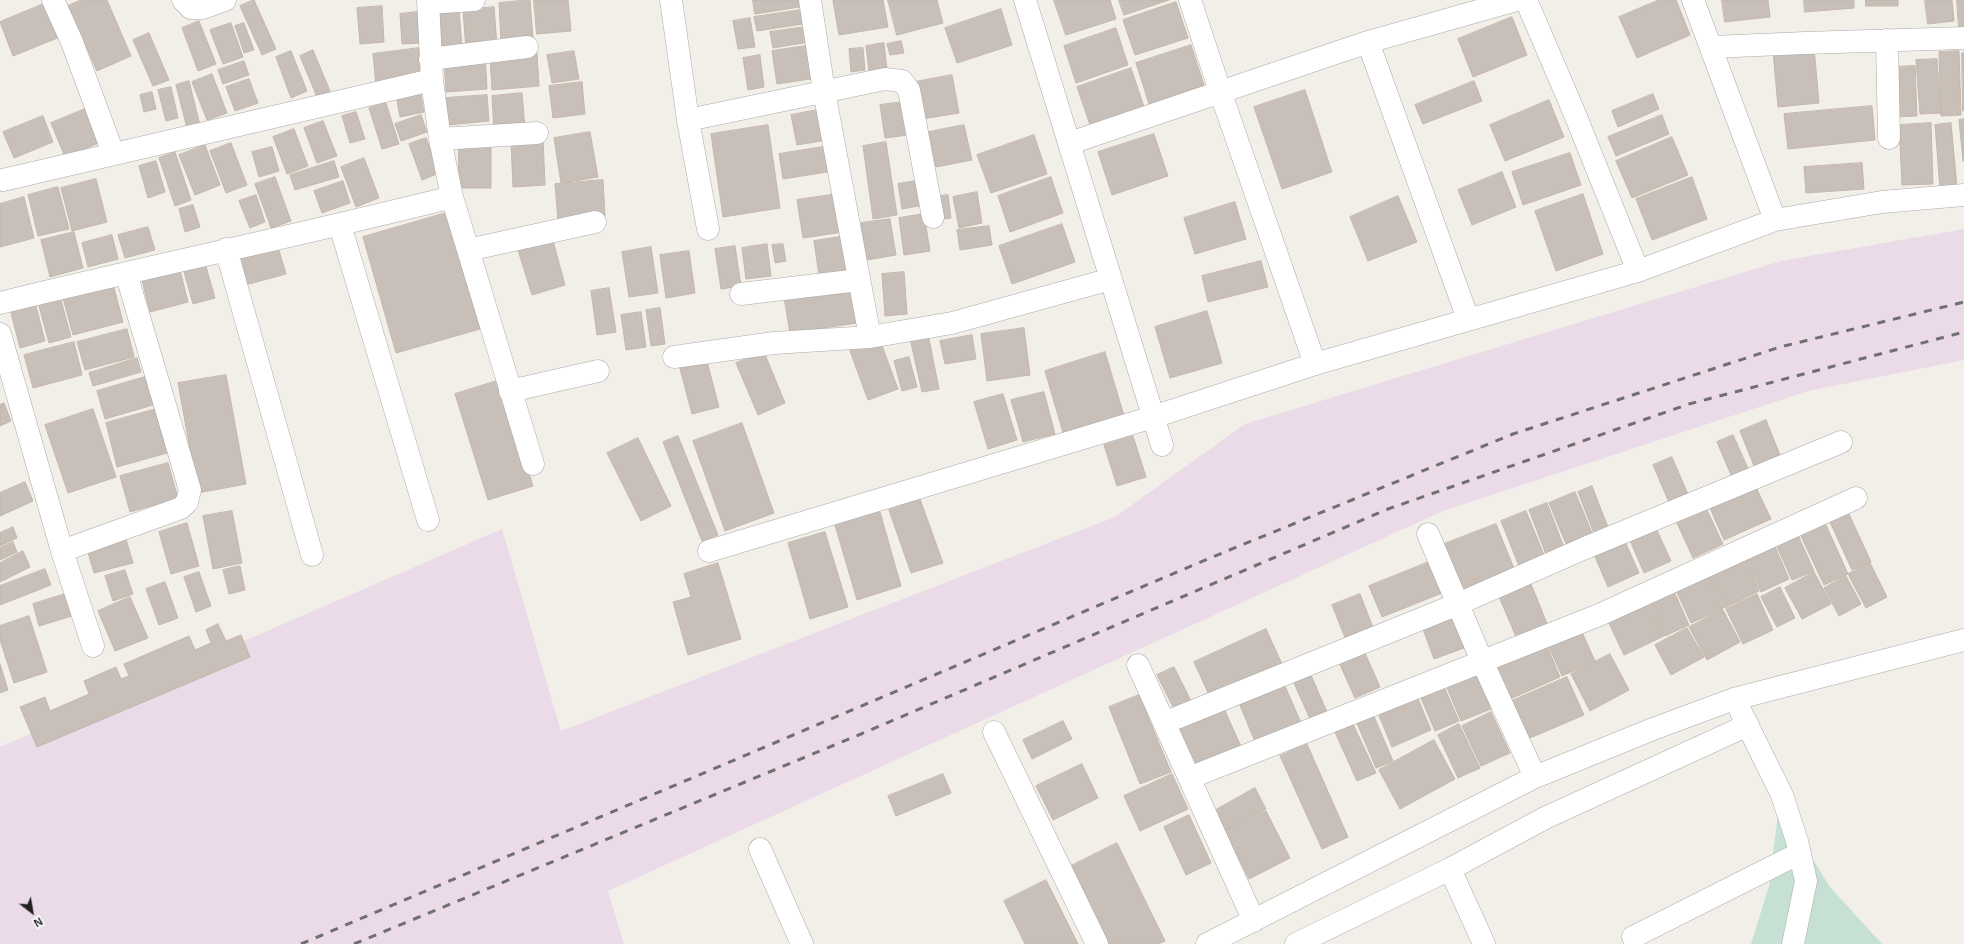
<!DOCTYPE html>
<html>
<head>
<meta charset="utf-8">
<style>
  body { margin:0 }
  #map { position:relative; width:1964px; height:944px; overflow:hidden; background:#f2efe9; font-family:Helvetica,sans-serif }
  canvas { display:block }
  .north { position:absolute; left:12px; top:892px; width:40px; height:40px; -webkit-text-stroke:3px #fff; paint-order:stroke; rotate:149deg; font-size:11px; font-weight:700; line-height:16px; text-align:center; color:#222 }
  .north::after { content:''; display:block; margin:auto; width:14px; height:18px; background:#222; clip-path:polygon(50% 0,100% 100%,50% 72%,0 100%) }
</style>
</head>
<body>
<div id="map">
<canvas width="1964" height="944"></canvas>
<div class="north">N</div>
</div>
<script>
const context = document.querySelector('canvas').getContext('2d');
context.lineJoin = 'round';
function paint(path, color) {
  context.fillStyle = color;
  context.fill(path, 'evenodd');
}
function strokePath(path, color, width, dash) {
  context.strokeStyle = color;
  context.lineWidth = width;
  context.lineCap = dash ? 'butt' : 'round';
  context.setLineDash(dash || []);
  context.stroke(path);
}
const industrial = new Path2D(`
  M1964 229V360L1808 391 1443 511 608 891 624 944H0V747L502 529 561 731 1115 517 1245 424 1781 261Z`);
const wetland = new Path2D(`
  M1779 806 1830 887 1882 944H1751L1769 886Z`);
const building = new Path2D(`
  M81 0H107L131 56 97 71 68 6Z
  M254 0 276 49 262 55 240 6Z
  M530 0 533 38 501 41 499 3Z
  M534 0H568L571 31 537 34Z
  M753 0H805L806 6 755 14Z
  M839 0H883L888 27 839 35 833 1Z
  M888 0H937L943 23 897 35Z
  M1054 0H1110L1116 19 1066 35Z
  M1119 0H1169L1124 15Z
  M1659 0H1676L1690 35 1637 58 1619 17Z
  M1722 0H1768L1770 17 1725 22Z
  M1804 0H1854V8L1805 12Z
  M1866 0H1898V6H1866Z
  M1925 0H1952L1954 21 1928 24Z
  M1957 0H1964V28H1959Z
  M1176 2 1188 38 1135 55 1123 20Z
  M46 3 60 37 13 56 0 22Z
  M382 6 384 42 360 44 357 8Z
  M494 7 497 46 466 49 463 10Z
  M807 9 809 23 757 31 754 17Z
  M1001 9 1012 45 957 63 945 28Z
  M459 10 462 47 442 48 439 12Z
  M417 12 420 43 402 44 400 14Z
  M1512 17 1527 55 1473 77 1458 39Z
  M750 18 755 47 738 49 733 21Z
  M199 21 216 64 198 71 182 28Z
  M231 23 243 57 223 64 210 30Z
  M244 23 254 50 244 53 235 26Z
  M812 26 815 41 773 48 770 32Z
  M1116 28 1128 65 1076 83 1064 46Z
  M149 33 169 80 153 86 133 40Z
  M901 41 904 53 890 55 887 44Z
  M884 43 887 70 869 72 866 46Z
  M812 45 817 78 777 84 772 51Z
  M1191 45 1204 85 1149 104 1136 63Z
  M1814 47 1819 103 1778 107 1773 51Z
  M419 48 422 79 376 85 373 54Z
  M863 48 865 70 851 72 849 49Z
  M313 50 330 91 317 97 300 56Z
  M291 51 307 91 291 98 276 57Z
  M574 51 579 79 552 83 547 55Z
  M1959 51 1961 115 1941 116 1939 52Z
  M537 53 539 86 492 90 490 57Z
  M1962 53H1964V111H1963Z
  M485 55 487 89 446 92 444 59Z
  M760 55 764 87 748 90 743 58Z
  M1937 59 1941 113 1920 114 1916 60Z
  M244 61 249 75 223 84 218 70Z
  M1915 66 1917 116 1893 117 1891 67Z
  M1131 68 1144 107 1090 125 1077 87Z
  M212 74 227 113 207 120 192 82Z
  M952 75 959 113 922 119 915 82Z
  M249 79 258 103 235 111 226 87Z
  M189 81 200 125 187 128 176 85Z
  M1474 81 1482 101 1423 124 1415 105Z
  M582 82 585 114 553 118 549 86Z
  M419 84 424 112 400 117 395 90Z
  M171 87 178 118 166 121 158 90Z
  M1305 90 1332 172 1282 189 1254 107Z
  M152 92 156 109 144 112 140 95Z
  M522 93 525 129 494 131 492 96Z
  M1653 94 1659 109 1618 127 1612 111Z
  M487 95 489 121 448 125 446 98Z
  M1549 100 1564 137 1505 161 1490 125Z
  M903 102 908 135 885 138 880 105Z
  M386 103 399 144 382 149 369 108Z
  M1872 106 1875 140 1788 149 1784 114Z
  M85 109 99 143 65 157 51 123Z
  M822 109 828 140 797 145 791 115Z
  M356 112 365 139 350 143 342 116Z
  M421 115 427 132 401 141 395 124Z
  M1662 115 1669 134 1616 156 1608 137Z
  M43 116 53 142 14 158 3 132Z
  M1964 119V161H1963L1959 120Z
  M323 121 337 156 317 163 304 128Z
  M1931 123 1933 184 1902 185 1899 125Z
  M1951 123 1957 187 1940 189 1935 125Z
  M768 125 780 208 723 217 711 134Z
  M964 125 972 160 936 167 929 132Z
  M294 129 308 166 287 174 273 137Z
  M590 132 598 177 561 183 554 138Z
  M1154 134 1168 176 1112 195 1098 152Z
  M1034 135 1047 174 991 193 977 155Z
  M1672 137 1688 175 1632 198 1616 161Z
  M426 138 439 173 422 180 409 144Z
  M543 139 545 185 513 187 511 141Z
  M459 141 491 142V188H459Z
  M886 142 897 215 873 219 863 146Z
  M231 143 247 185 226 193 210 151Z
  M205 145 220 185 195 195 179 155Z
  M829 146 833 171 783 179 779 154Z
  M272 147 279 171 259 177 252 152Z
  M175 152 191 200 175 206 159 158Z
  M1570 153 1581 185 1523 205 1512 172Z
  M364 158 379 198 356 207 341 167Z
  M156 161 165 192 148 198 139 166Z
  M334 161 339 177 295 190 290 175Z
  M1862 163 1864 189 1806 193 1804 167Z
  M1502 172 1516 207 1472 225 1458 190Z
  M275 177 291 221 271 228 255 184Z
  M1051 177 1063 213 1010 232 998 196Z
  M1692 177 1707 219 1652 240 1636 199Z
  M96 179 107 222 72 231 61 188Z
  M603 180 605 216 558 220 555 184Z
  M343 181 350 203 322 213 314 191Z
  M915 181 919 206 902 209 898 184Z
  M58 187 69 229 38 236 28 195Z
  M977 192 982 223 959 228 953 197Z
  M837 194 843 232 803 238 797 200Z
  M1583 194 1603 254 1556 271 1535 211Z
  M256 195 265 222 250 228 239 201Z
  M948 195 951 218 936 220 933 197Z
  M1398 196 1417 242 1368 261 1350 217Z
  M24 197 34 238 0 247V204Z
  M1235 202 1246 239 1195 254 1184 218Z
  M193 205 200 227 185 232 179 209Z
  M446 213 480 329 396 353 363 237Z
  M924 214 930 251 904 255 899 218Z
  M890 219 896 255 867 260 861 223Z
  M1062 224 1075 262 1012 284 999 246Z
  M989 226 992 245 960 250 957 230Z
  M148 227 155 250 125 258 118 235Z
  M74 232 83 268 50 277 41 240Z
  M112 235 118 259 88 267 82 243Z
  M846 236 852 277 820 282 814 241Z
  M552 237 565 285 532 295 517 247Z
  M767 244 771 276 746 279 742 248Z
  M783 244 786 261 775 263 772 245Z
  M735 246 741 286 721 289 715 249Z
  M278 247 286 274 245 285 238 257Z
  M651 247 658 293 629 297 622 252Z
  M689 251 695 293 666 298 660 255Z
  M1261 261 1268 287 1208 302 1202 276Z
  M205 263 215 298 193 304 183 268Z
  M179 266 188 302 150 312 141 276Z
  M904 272 907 314 885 316 882 274Z
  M113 284 123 322 73 335 63 298Z
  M852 287 857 323 790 333 784 297Z
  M609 288 616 332 597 335 591 291Z
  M61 300 71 337 49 343 39 306Z
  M36 306 45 341 20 348 11 313Z
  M660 308 665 344 651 346 646 310Z
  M1207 311 1222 363 1170 378 1155 327Z
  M641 312 646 347 626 350 621 315Z
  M1024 328 1030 375 987 381 981 334Z
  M127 329 134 357 85 370 77 342Z
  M928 334 939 389 922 392 910 338Z
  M972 335 976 359 945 364 940 341Z
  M880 340 898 389 868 400 850 351Z
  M74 342 82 375 33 388 24 355Z
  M764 352 785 403 758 415 736 363Z
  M1105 352 1125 419 1064 436 1045 371Z
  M909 357 917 387 902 391 894 361Z
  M137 358 141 372 93 386 89 373Z
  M706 358 719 407 692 414 679 365Z
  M226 375 246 484 198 493 178 383Z
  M145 377 153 405 105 419 97 391Z
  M500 380 533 486 488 500 455 394Z
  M1044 392 1055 434 1023 442 1011 400Z
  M1003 394 1017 440 988 449 974 402Z
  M4 403 11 421 0 426V405Z
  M93 409 116 477 68 493 45 425Z
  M156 409 167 453 117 467 106 423Z
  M1766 420 1782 460 1756 471 1740 431Z
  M742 423 774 513 725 531 693 441Z
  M1733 435 1751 475 1734 482 1717 442Z
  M678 436 718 535 702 541 663 442Z
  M1133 436 1146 477 1117 486 1104 445Z
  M638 438 671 506 641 521 607 453Z
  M1672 457 1690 499 1671 507 1653 465Z
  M168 463 178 498 130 512 120 476Z
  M25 482 33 501 0 516V493Z
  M1592 486 1611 535 1597 541 1578 492Z
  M1756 487 1771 519 1724 540 1710 508Z
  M1575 492 1595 540 1569 551 1549 503Z
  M920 499 943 563 911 573 889 510Z
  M1547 503 1565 550 1547 557 1529 510Z
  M1707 510 1723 544 1693 558 1677 523Z
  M232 511 242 563 213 569 203 516Z
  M1526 511 1544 555 1519 566 1501 521Z
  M880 512 901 586 857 600 835 525Z
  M1849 514 1871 562 1852 570 1830 522Z
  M187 523 199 566 171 574 159 532Z
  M1496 524 1517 576 1464 597 1444 544Z
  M1826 525 1848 574 1824 585 1801 536Z
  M1655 526 1671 561 1644 573 1629 538Z
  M13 527 17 538 0 546V533Z
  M825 532 848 607 810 619 788 543Z
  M1797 533 1814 571 1792 580 1775 542Z
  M126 539 133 563 94 573 87 549Z
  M1624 539 1639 573 1608 587 1593 552Z
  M13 542 17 552 0 560V548Z
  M1774 544 1789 579 1761 592 1745 557Z
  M23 551 30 567 0 582V563Z
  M1744 557 1759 591 1724 608 1708 573Z
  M1429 562 1442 593 1382 617 1369 586Z
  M718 563 741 639 688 655 673 602 691 597 684 574Z
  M1870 563 1887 597 1866 608 1848 574Z
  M240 566 245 590 229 594 223 570Z
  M45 569 51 585 0 605V586Z
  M125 570 133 594 113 601 105 576Z
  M199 572 211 606 196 612 184 577Z
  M1814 572 1831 604 1802 619 1785 588Z
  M1707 573 1723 609 1691 623 1675 588Z
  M1846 576 1861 604 1839 616 1824 588Z
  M1529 579 1548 626 1517 639 1497 592Z
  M165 582 178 618 159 625 146 589Z
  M1672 587 1689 625 1665 636 1648 598Z
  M1780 587 1795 618 1777 627 1761 597Z
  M65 594 72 616 39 626 33 604Z
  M1360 594 1374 630 1346 640 1332 605Z
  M1757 594 1773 630 1743 644 1726 609Z
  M130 597 148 638 115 651 98 611Z
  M1647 599 1664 636 1624 655 1606 617Z
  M1449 610 1464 648 1434 659 1420 621Z
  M1723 610 1740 642 1707 660 1689 627Z
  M29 616 47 672 14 683 0 640V626Z
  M218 624 226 641 241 635 250 657 37 747 20 707 45 697 50 711 89 694 84 681 116 667 121 679 129 676 124 664 189 636 195 650 211 643 206 630Z
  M1580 628 1595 661 1562 676 1547 642Z
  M1687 628 1704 657 1671 675 1655 645Z
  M1266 629 1282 664 1210 697 1194 662Z
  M1546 643 1560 677 1510 699 1496 665Z
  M1362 646 1380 687 1355 698 1337 658Z
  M1610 654 1629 690 1590 711 1571 674Z
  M0 664 8 690 0 693Z
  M1307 666 1327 712 1310 719 1290 674Z
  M1174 667 1191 701 1174 709 1157 675Z
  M1474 670 1491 709 1461 721 1445 683Z
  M1567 677 1584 715 1523 741 1507 703Z
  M1282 679 1302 725 1256 744 1237 698Z
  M1442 682 1459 721 1435 731 1419 693Z
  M1416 694 1431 730 1392 747 1377 711Z
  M1139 695 1171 772 1140 784 1109 707Z
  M1222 704 1243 751 1199 771 1178 724Z
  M1491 712 1510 753 1481 766 1462 726Z
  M1373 714 1393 761 1376 768 1356 721Z
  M1063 721 1072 739 1032 759 1023 740Z
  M1352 722 1376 773 1357 781 1334 730Z
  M1459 724 1480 768 1458 778 1438 735Z
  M1434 740 1455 779 1400 809 1379 770Z
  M1307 744 1348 837 1322 849 1280 756Z
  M1082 764 1098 798 1053 820 1036 786Z
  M943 774 951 793 896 816 888 796Z
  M1172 774 1188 809 1140 831 1124 796Z
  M1255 788 1266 809 1225 831 1214 811Z
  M1266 811 1290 858 1249 879 1225 831Z
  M1189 815 1211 863 1186 875 1164 827Z
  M1117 843 1165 941 1158 944H1106L1069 867Z
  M1046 880 1078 944H1025L1004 901Z`);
const minor = new Path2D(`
  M53 0 72 42 113 153
  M183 0 191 8H203L225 0
  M428 0 432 80 440 139 452 197 533 464
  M671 0 688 120 708 229
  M810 0 824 91 870 337
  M1025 0 1162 445
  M1190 0 1220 91 1315 364
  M1526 0 1574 112 1638 271
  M428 3 474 0
  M1887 40 1889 138
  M1368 42 1468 319
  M1712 47 1805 43 1964 38
  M430 59 527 47
  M688 120 885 79 902 81 909 90 933 217
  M440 139 537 133
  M1070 143 1368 42 1517 0
  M3 180 432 80
  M1775 220 1882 202 1964 195
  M340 225 428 520
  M226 249 312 555
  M468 250 595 222
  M741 294 859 280
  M0 303C150 266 302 235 452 197
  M0 334 62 551 93 646
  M674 357 774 343 870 337 952 323 1111 279
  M510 391 598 371
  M1428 534 1482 661 1535 777
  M62 551 181 508 187 502 190 490 126 273
  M709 551 1153 417 1315 364 1638 271 1775 220 1693 0
  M1138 665 1254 921
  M1741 712 1782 795 1797 841 1806 881 1793 944
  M1164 723 1458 604 1585 548 1841 442
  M994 732 1097 944
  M1189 778 1599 615 1856 498
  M760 849 802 944
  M1450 869 1484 944
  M1633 937 1800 853
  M1207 944 1535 777 1653 729 1734 699 1964 640
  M1296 944 1450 869 1545 818 1748 725`);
const rail = new Path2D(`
  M301 944 1210 558 1513 434 1780 347 1964 302
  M354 944 861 734 1388 509 1689 404 1964 332`);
paint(industrial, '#ebdbe8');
paint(wetland, '#c6e0d4');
paint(building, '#c7bfb8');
strokePath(building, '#c4b6ab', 1);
strokePath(minor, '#a9a9a9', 23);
strokePath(minor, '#fff', 22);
strokePath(rail, '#707070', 3, [8, 8]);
</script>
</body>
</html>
